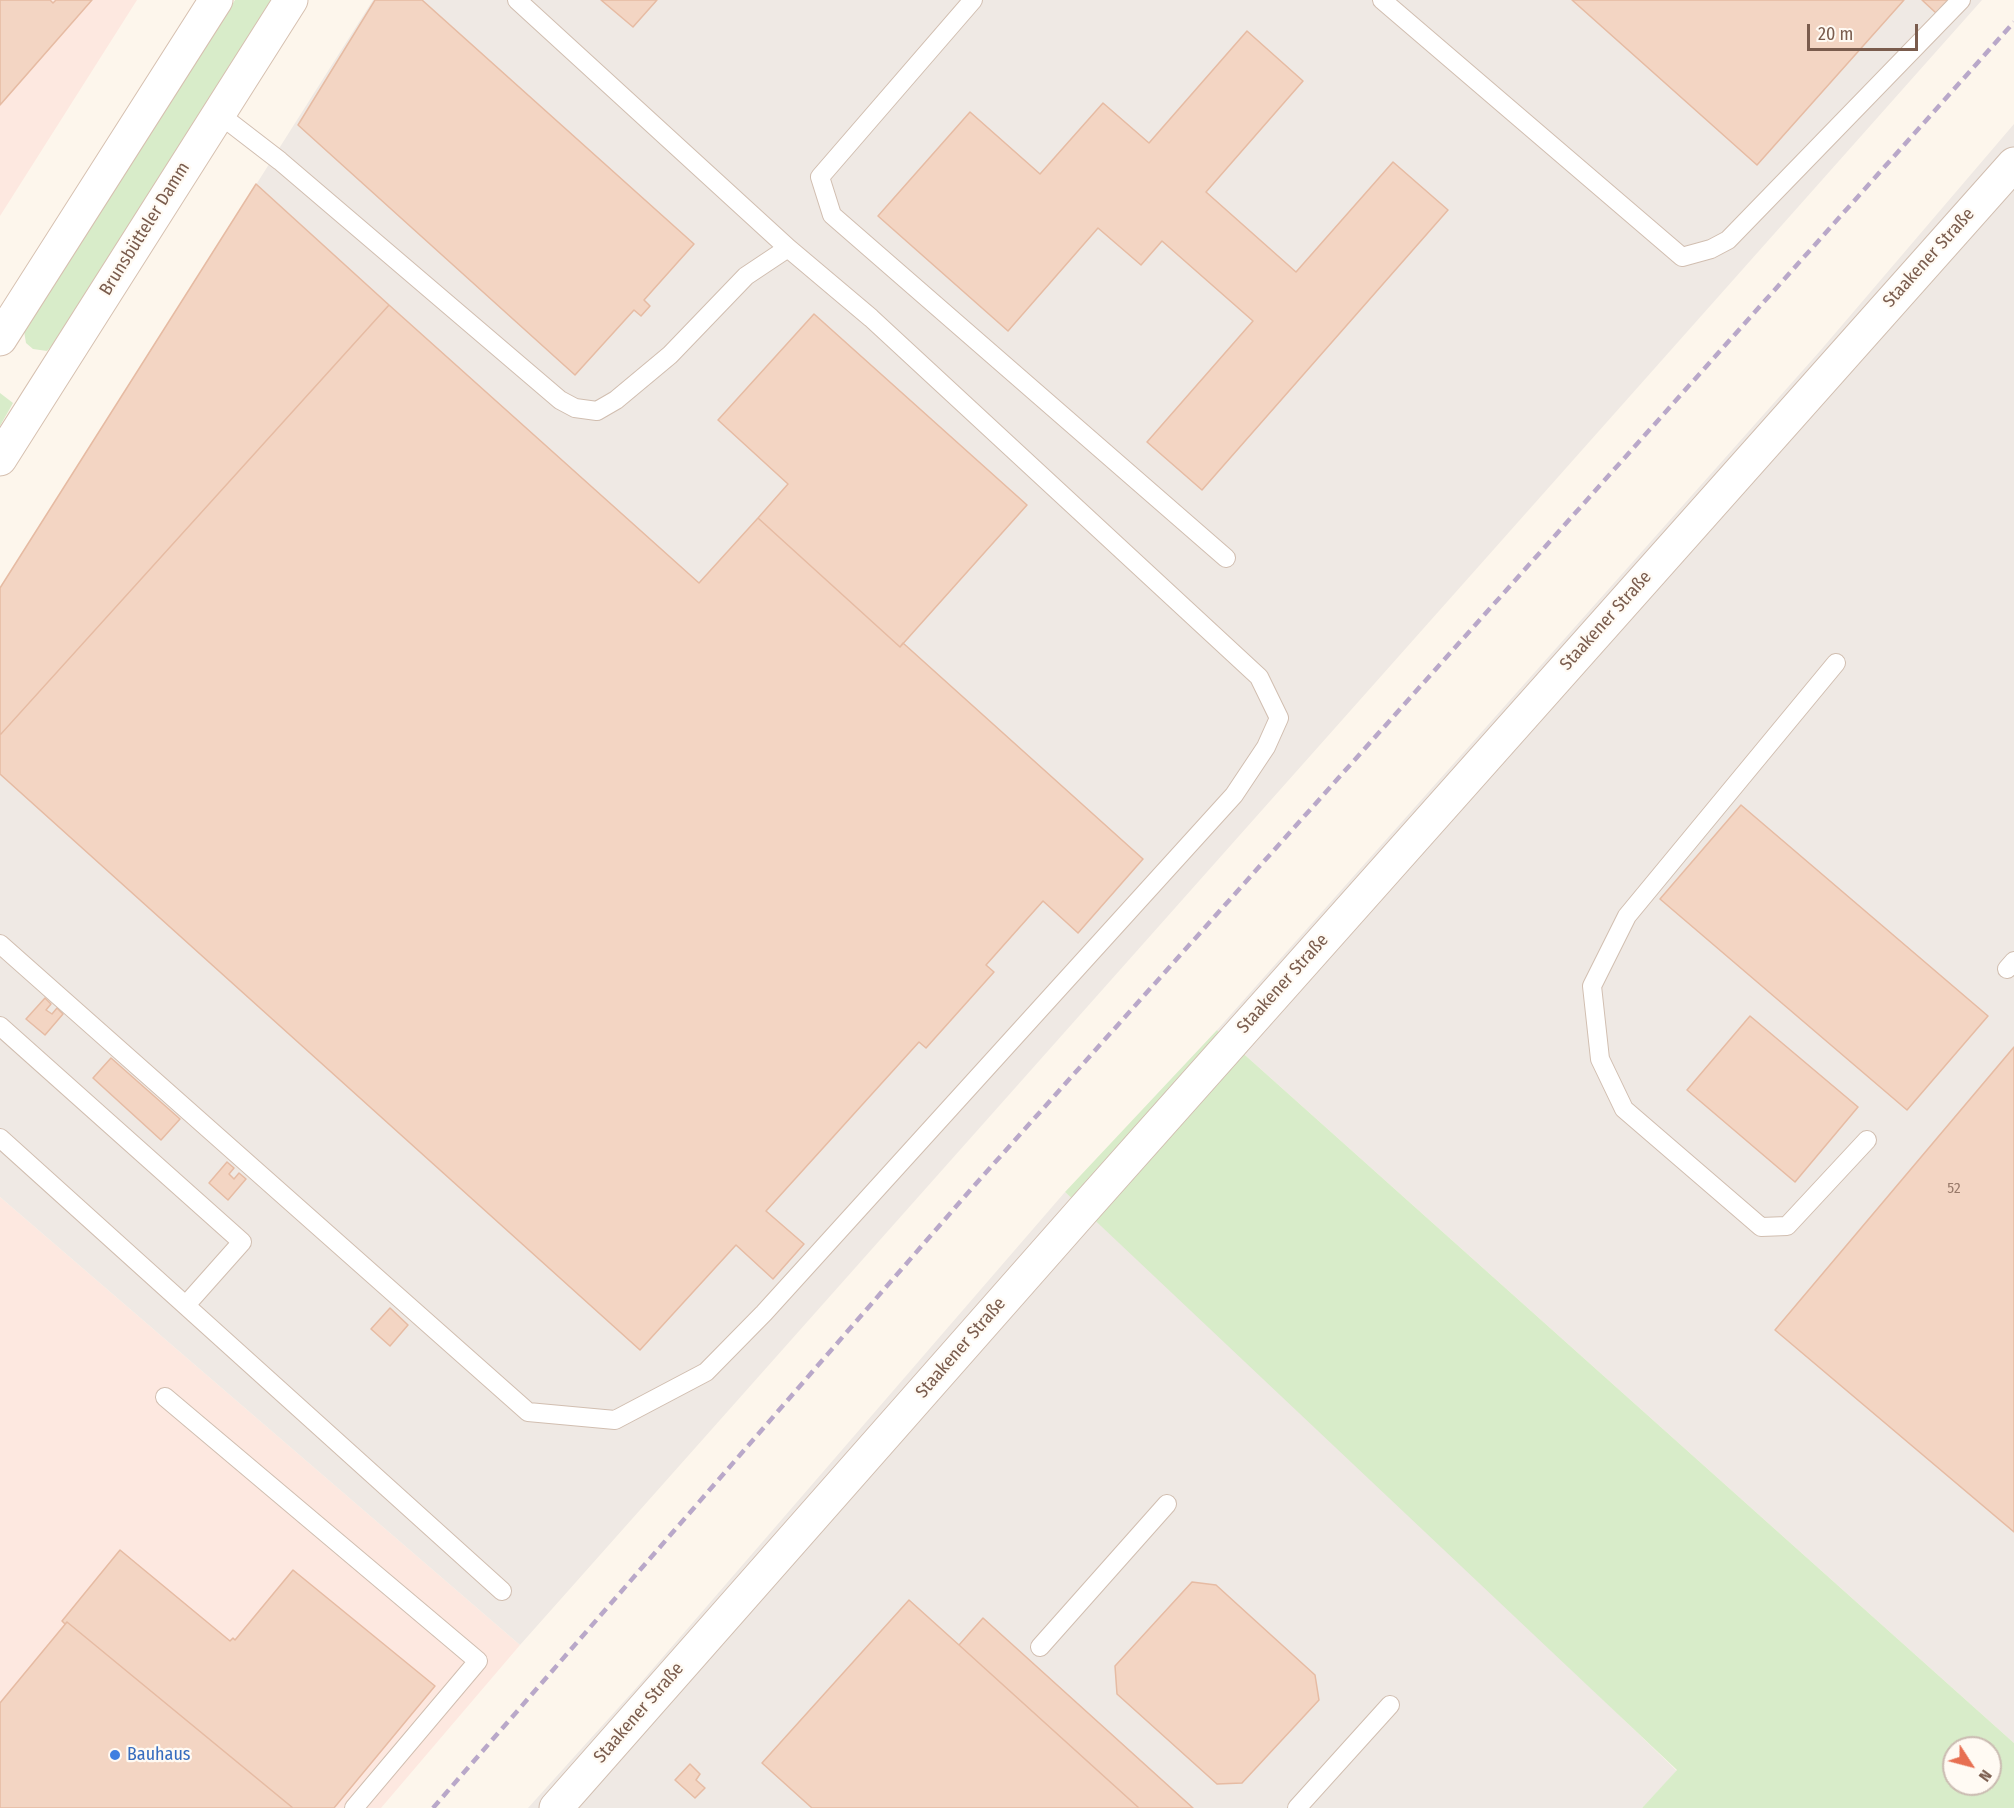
<!DOCTYPE html>
<html>
<head>
<meta charset="utf-8">
<style>
  body { margin:0 }
  #map { position:relative; width:2014px; height:1808px; overflow:hidden; background:#fdf6ec; font-family:"Fira Sans Condensed",sans-serif }
  canvas { display:block }
  .north { position:absolute; left:1942px; top:1736px; width:60px; height:60px; box-sizing:border-box; background:#fffaf3; border:2px solid #cabbb1; border-radius:50%; rotate:126deg; font-size:16px; font-weight:700; line-height:24px; text-align:center; color:#7a5c4d }
  .north::after { content:''; display:block; margin:auto; width:21px; height:27px; background:#e76f51; clip-path:polygon(50% 0,100% 100%,50% 72%,0 100%) }
  .scale { position:absolute; left:1807px; top:24px; width:111px; height:27px; box-sizing:border-box; border:3px solid #7a5c4d; border-top:0; padding-left:8px; font-size:18px; line-height:21px; white-space:nowrap; color:#7a5c4d; -webkit-text-stroke:4px #fffaf3; paint-order:stroke }
</style>
</head>
<body>
<div id="map">
<canvas width="2014" height="1808"></canvas>
<div class="north">N</div>
<div class="scale">20 m</div>
</div>
<script>
const context = document.querySelector('canvas').getContext('2d');
context.lineJoin = 'round';
function paint(path, color) {
  context.fillStyle = color;
  context.fill(path, 'evenodd');
}
function strokePath(path, color, width, dash) {
  context.strokeStyle = color;
  context.lineWidth = width;
  context.lineCap = dash ? 'butt' : 'round';
  context.setLineDash(dash || []);
  context.stroke(path);
}
function write(font, color, halo, rows, align = 'center') {
  context.font = font + ' "Fira Sans Condensed",sans-serif';
  context.lineWidth = 4.5;
  context.setLineDash([]);
  context.textBaseline = 'middle';
  context.strokeStyle = halo;
  context.fillStyle = color;
  for (const [text, x, y, turn = 0] of rows) {
    context.save();
    context.translate(x, y);
    context.rotate((+turn || 0) * Math.PI / 180);
    context.textAlign = isNaN(turn) ? turn : align;
    if (halo) context.strokeText(text, 0, 0);
    context.fillText(text, 0, 0);
    context.restore();
  }
}
const commercial = new Path2D(`
  M0 0H137L0 216Z
  M0 1197 520 1645 381 1808H0Z`);
const industrial = new Path2D(`
  M373 0H1982L520 1645 0 1197V589Z
  M2014 124V1743L1217 1030 1820 351Z
  M1065 1192 1319 1425 1677 1771 1642 1808H528L637 1687Z`);
const green = new Path2D(`
  M235 0H271L53 344 47 351 33 349 26 343 24 331Z
  M0 393 13 403 0 426Z
  M1217 1030 2014 1743V1808H1642L1677 1770 1065 1192ZM1954 1748H1990V1784H1954Z`);
const building = new Path2D(`
  M0 0H50L53 3 56 0H92L0 105Z
  M375 0H422L694 244 644 300 650 306 641 316 634 310 575 375 298 125Z
  M601 0H657L633 27Z
  M1572 0H1904L1757 165Z
  M1922 0H1948L1936 13Z
  M1247 31 1303 81 1206 192 1296 272 1393 162 1448 210 1202 490 1147 442 1253 321 1162 241 1141 265 1098 228 1008 331 878 216 970 112 1040 174 1103 103 1149 143Z
  M256 184 389 305 0 735V588Z
  M389 305 699 583 758 518 900 647 903 643 1143 859 1078 933 1043 901 986 965 994 972 926 1048 919 1042 766 1211 804 1244 773 1279 736 1245 640 1350 0 774V735Z
  M814 314 1027 505 900 647 758 518 788 484 718 420Z
  M1741 805 1988 1016 1907 1110 1660 899Z
  M45 998 51 1004 46 1010 52 1014 57 1008 63 1014 45 1035 26 1019Z
  M1750 1016 1858 1107 1795 1182 1687 1090Z
  M2014 1047V1532L1775 1330Z
  M111 1058 180 1119 161 1140 93 1078Z
  M227 1162 234 1168 229 1174 234 1179 239 1173 246 1179 228 1200 209 1183Z
  M390 1308 408 1325 390 1346 371 1329Z
  M120 1550 230 1641 233 1638 235 1640 293 1570 435 1686 334 1808H293L67 1622 65 1624 62 1621Z
  M1192 1582 1216 1585 1315 1675 1319 1700 1242 1783 1217 1784 1117 1694 1115 1666Z
  M909 1600 959 1645 1139 1808H812L762 1763Z
  M983 1618 1193 1808H1139L959 1645Z
  M67 1622 293 1808H0V1703Z
  M690 1764 700 1774 696 1780 705 1788 695 1798 675 1780Z`);
const service = new Path2D(`
  M517 0 788 248
  M973 0 820 177 832 215 1226 558
  M1382 0 1682 257 1711 249 1728 240 1961 0
  M1836 663 1627 916 1592 986 1600 1059 1624 1109 1761 1227 1787 1226 1867 1140
  M0 944 528 1412 615 1420 706 1372 764 1313 1234 795 1266 747 1279 718 1259 677 871 318 788 248 746 276 670 355 616 400 597 411 575 408 560 400 280 161 219 114
  M2007 969 2014 961
  M0 1026 242 1242 186 1305
  M0 1138 502 1591
  M165 1397 478 1661 354 1808
  M1040 1647 1167 1504
  M1297 1808 1390 1705`);
const minor = new Path2D(`
  M556 1808 1084 1209 2014 164`);
const secondary = new Path2D(`
  M0 339 216 0
  M0 459 291 0`);
const rail = new Path2D(`
  M433 1808 973 1187 2014 22`);
const markers = [
  [115,1755,6,"#3f7fe0"]
];
const numberNames = [
  ["52",1954,1189]
];
const streetNames = [
  ["Brunsbütteler Damm",145,229,-58],
  ["Staakener Straße",1929,258,-48],
  ["Staakener Straße",1606,621,-48],
  ["Staakener Straße",1283,984,-48],
  ["Staakener Straße",961,1348,-49],
  ["Staakener Straße",639,1713,-49]
];
const shopNames = [
  ["Bauhaus",127,1755]
];
paint(commercial, '#fde8e0');
paint(industrial, '#efe9e4');
paint(green, '#d8ecc9');
paint(building, '#f3d5c3');
strokePath(building, '#e6bba3', 1.5);
strokePath(service, '#d1beb0', 20);
strokePath(minor, '#d1beb0', 35);
strokePath(secondary, '#d6c0b0', 35);
strokePath(service, '#fff', 18);
strokePath(minor, '#fff', 33);
strokePath(secondary, '#fff', 33);
strokePath(rail, '#b9a8c9', 4.5, [9, 6]);
for (const [x, y, r, color] of markers) {
  const dot = new Path2D();
  dot.arc(x, y, r, 0, 2 * Math.PI);
  context.fillStyle = color;
  context.fill(dot);
  strokePath(dot, '#fffaf3', 2);
}
write('15px', '#987a6a', null, numberNames);
write('18px', '#7a5c4d', '#fffaf3', streetNames);
write('18px', '#366cbe', '#fffaf3', shopNames, 'left');
</script>
</body>
</html>
